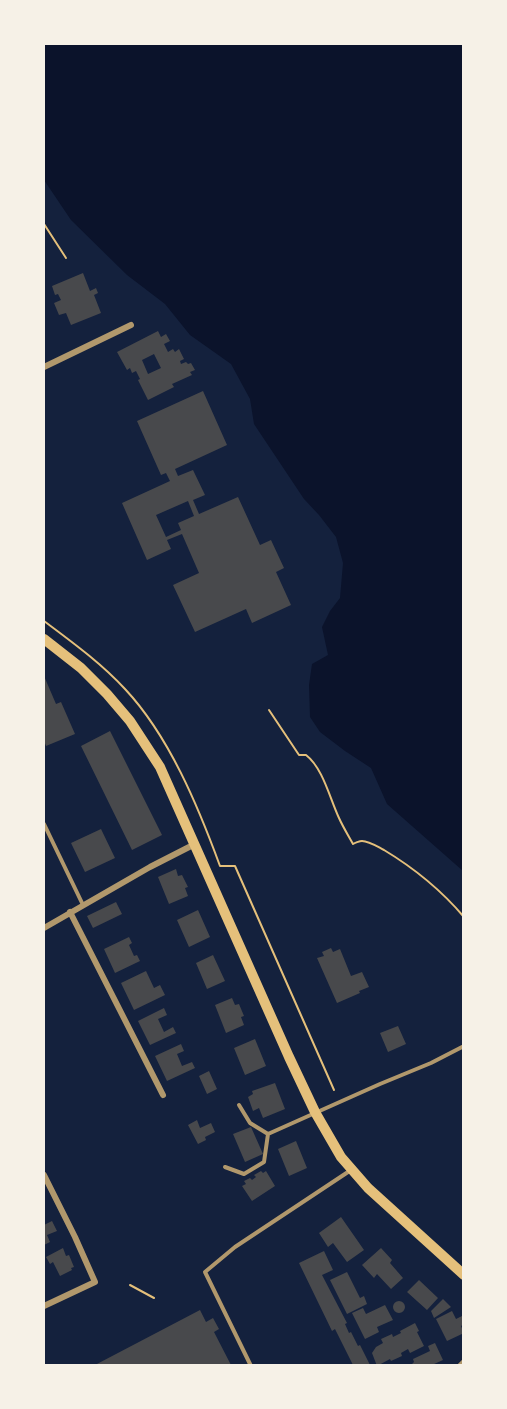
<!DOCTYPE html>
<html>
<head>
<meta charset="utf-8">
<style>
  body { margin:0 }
  #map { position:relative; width:507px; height:1409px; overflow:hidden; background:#14213d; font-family:"Varela Round",sans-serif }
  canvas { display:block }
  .frame { position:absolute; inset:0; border:45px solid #f6f1e7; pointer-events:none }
</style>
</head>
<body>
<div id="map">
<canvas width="507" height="1409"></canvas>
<div class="frame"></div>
</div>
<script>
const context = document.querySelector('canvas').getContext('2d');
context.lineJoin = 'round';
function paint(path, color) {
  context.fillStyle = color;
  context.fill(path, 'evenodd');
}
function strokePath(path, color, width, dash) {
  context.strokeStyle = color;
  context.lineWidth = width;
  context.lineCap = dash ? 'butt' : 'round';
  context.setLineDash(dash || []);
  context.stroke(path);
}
const water = new Path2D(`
  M44 44H463V871L387 804 371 768 345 751 320 732 310 717 309 685 312 664 328 655 322 627 330 611 340 598 343 563 336 537 319 515 304 499 254 424 250 399 231 364 190 335 165 304 127 275 71 220 44 180Z`);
const building = new Path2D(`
  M83 273 90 291 96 288 98 293 94 295 101 313 71 325 66 313 59 315 54 303 61 300 58 294 55 295 52 286Z
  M158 331 161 337 166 334 170 341 164 344 168 352 173 349 175 352 179 349 184 359 180 361 181 364 186 362 188 364 191 363 195 370 190 372 192 375 172 384 174 387 148 400 138 380 140 379 136 371 132 373 130 368 127 370 117 352ZM154 354 161 368 148 374 142 360Z
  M203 391 227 445 175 469 178 476 193 470 205 495 193 500 199 514 238 497 260 545 271 540 284 568 276 572 291 605 252 623 246 609 195 632 173 585 199 573 182 534 167 540 171 549 147 560 122 503 170 481 166 473 161 475 137 421ZM188 501 194 516 178 523 181 530 166 537 156 515Z
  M44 676 56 704 61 702 75 734 46 746 44 741Z
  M110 731 162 835 132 850 81 746Z
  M101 829 115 858 85 872 71 843Z
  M176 869 178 876 182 875 188 887 185 888 188 896 169 904 158 877Z
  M116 902 122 914 93 928 87 916Z
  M198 910 210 937 189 947 177 920Z
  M129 937 132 943 129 945 134 956 137 955 140 961 115 973 104 949Z
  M331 948 333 952 340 949 351 976 362 972 369 987 359 991 360 993 337 1003 317 958 324 956 322 952Z
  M213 955 225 981 207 989 196 963Z
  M146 971 154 988 160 985 165 995 134 1010 121 983Z
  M232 998 235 1005 239 1004 244 1016 241 1017 244 1025 226 1033 215 1005Z
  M164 1008 167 1015 158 1019 164 1032 173 1027 176 1033 150 1045 138 1021Z
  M398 1026 406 1044 388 1052 380 1033Z
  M255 1039 266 1066 245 1075 234 1048Z
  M181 1044 184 1051 177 1054 182 1066 192 1062 195 1068 167 1081 155 1056Z
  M209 1071 217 1089 207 1094 199 1076Z
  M275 1083 285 1109 263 1118 259 1108 253 1111 248 1097 253 1094 252 1091Z
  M197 1120 200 1128 211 1123 215 1132 205 1137 206 1140 198 1144 188 1125Z
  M251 1127 263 1154 245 1162 233 1134Z
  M296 1141 307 1168 289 1176 278 1149Z
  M261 1171 263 1173 266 1171 275 1186 252 1201 242 1186 246 1184 244 1181 250 1178 252 1180 256 1177 254 1175Z
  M341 1217 364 1250 347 1262 333 1243 328 1247 319 1233Z
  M52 1221 57 1231 47 1235 50 1242 44 1245V1225Z
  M63 1248 66 1256 69 1255 74 1267 71 1268 72 1270 60 1276 53 1262 50 1264 46 1257Z
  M381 1248 392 1260 390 1263 403 1278 391 1289 377 1274 374 1278 362 1265Z
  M324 1251 333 1270 322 1275 347 1323 345 1324 349 1333 351 1332 358 1346 360 1345 370 1365H353L335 1329 332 1331 299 1263Z
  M347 1272 360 1298 364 1296 367 1304 347 1314 330 1280Z
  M419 1280 438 1298 427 1310 407 1292Z
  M443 1299 451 1307 434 1318 431 1311Z
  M393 1307a6 6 0 1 1 12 0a6 6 0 1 1-12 0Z
  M385 1305 393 1320 377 1327 379 1332 365 1339 352 1313 363 1308 366 1314Z
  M200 1310 206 1322 213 1318 219 1329 214 1332 231 1365H95Z
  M452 1311 456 1319 462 1316 464 1324 461 1326 464 1333 447 1341 436 1319Z
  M415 1323 419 1331 417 1332 424 1346 410 1353 408 1349 401 1353 402 1356 391 1361 390 1359 377 1366 372 1353 376 1347 383 1343 381 1339 392 1334 393 1337 401 1333 400 1331Z
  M435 1343 443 1360 432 1365H411L414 1362 413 1359 430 1351 428 1346Z`);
const path = new Path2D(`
  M44 224 66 258
  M44 621C72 642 101 663 125 689 169 736 198 806 220 866H235L334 1090
  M269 710 299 755H306C323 768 330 799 339 818 343 827 348 835 353 844 354 843 360 841 362 841 369 841 378 847 384 850 414 868 441 890 464 917
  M130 1285 154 1298`);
const service = new Path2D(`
  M44 824 83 905
  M239 1105 250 1123 268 1134
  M225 1167 244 1174 264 1162 268 1134 380 1084 431 1063 464 1046
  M251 1366 205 1272 235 1247 351 1170`);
const minor = new Path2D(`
  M44 367 131 325
  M70 912 163 1095
  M44 928 150 867 195 844
  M44 1175 75 1237 95 1282 44 1306
  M460 1366 464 1362`);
const secondary = new Path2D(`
  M44 639 81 668 107 694 130 721 160 767 289 1057 315 1112 341 1157 368 1188 464 1275`);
paint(water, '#0b132b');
paint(building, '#48494c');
strokePath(path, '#e5c07b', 2);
strokePath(service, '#b1986c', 4);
strokePath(minor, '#b1986c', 6);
strokePath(secondary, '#e5c07b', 10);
</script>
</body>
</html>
